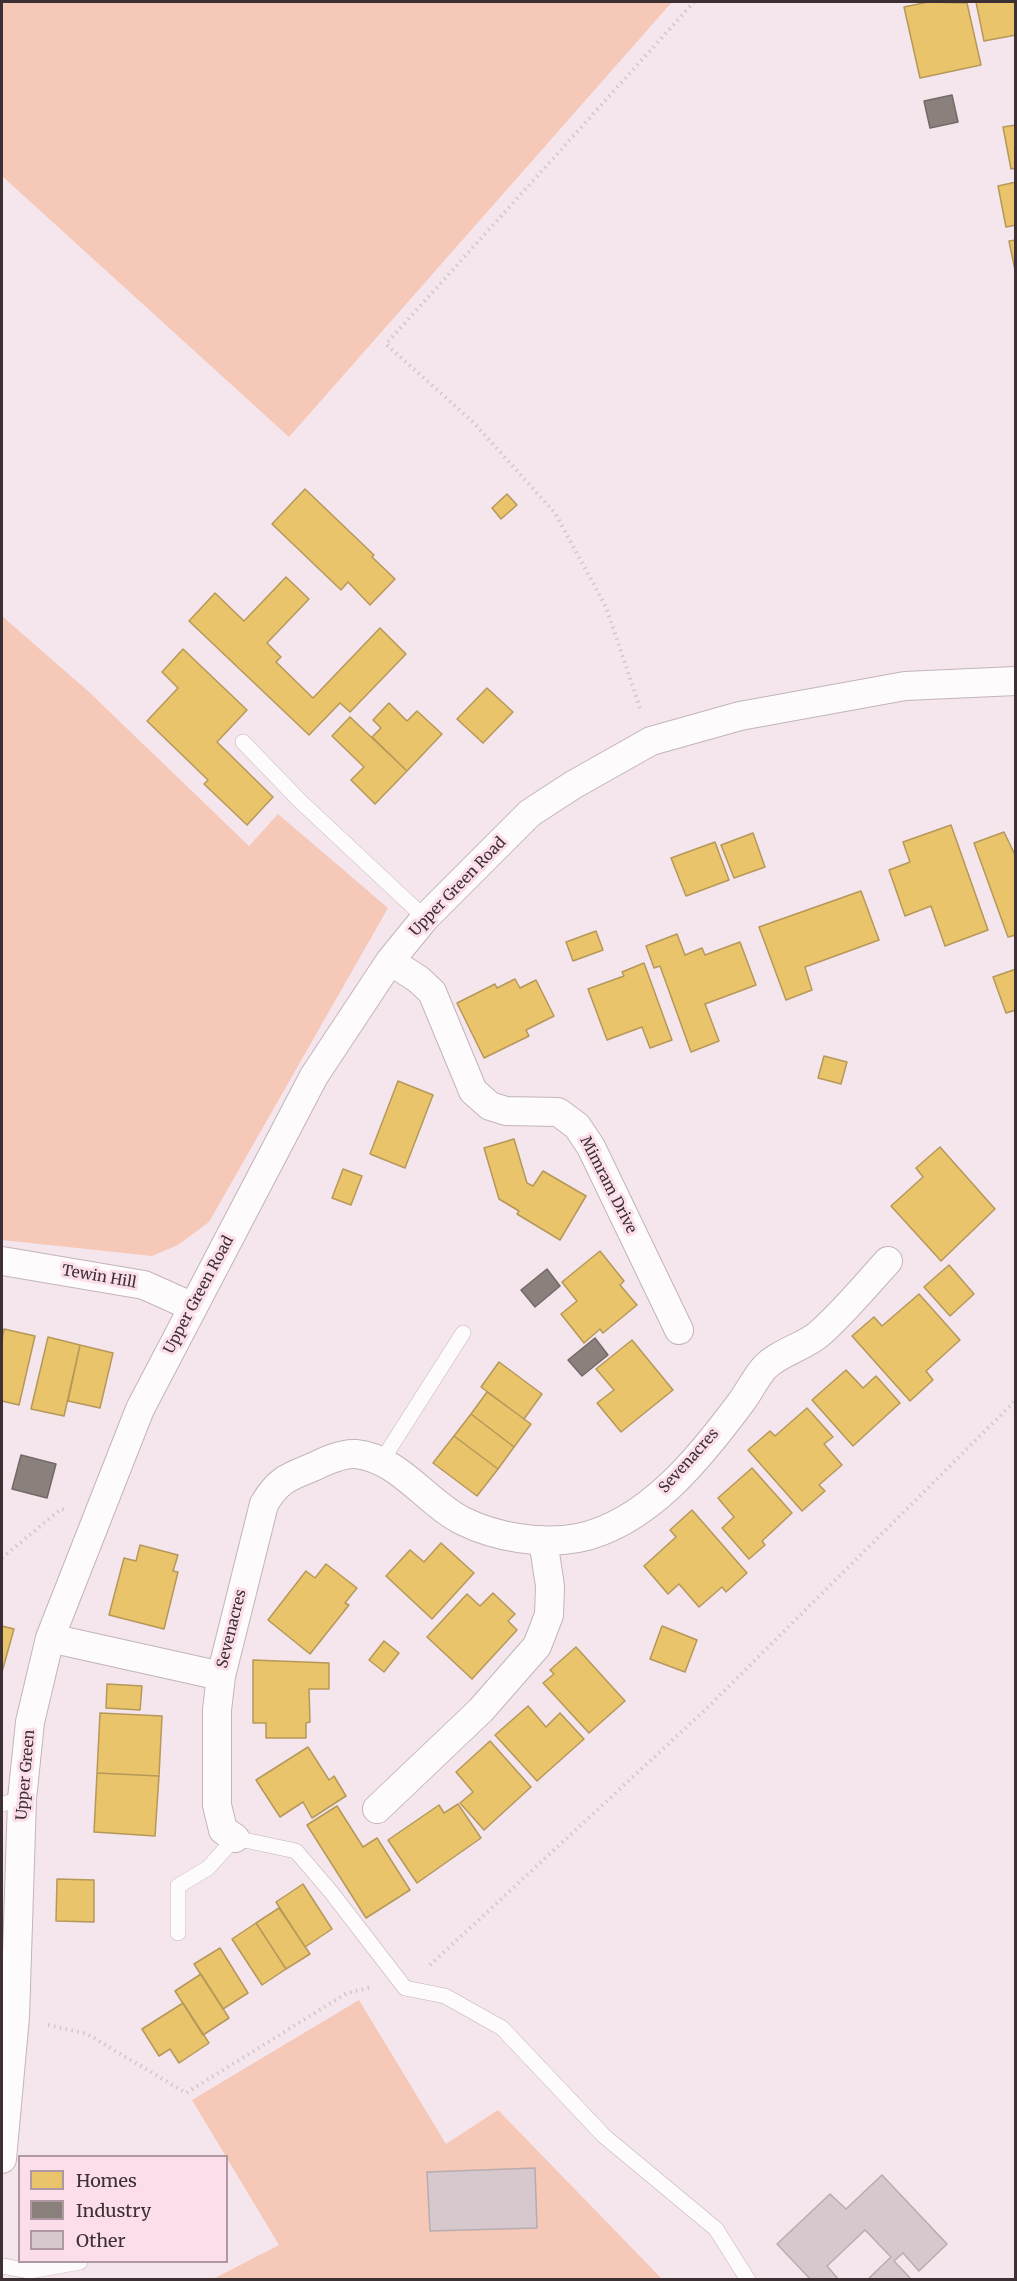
<!DOCTYPE html>
<html>
<head>
<meta charset="utf-8">
<style>
  body { margin:0 }
  #map { position:relative; width:1017px; height:2281px; overflow:hidden; background:#f5e5ec; font-family:Merriweather,serif }
  canvas { display:block }
  .frame { position:absolute; inset:0; border:3px solid #3c3035; pointer-events:none }
  .legend { position:absolute; left:18px; top:2155px; width:210px; height:108px; box-sizing:border-box; background:#fcdeeb; border:2px solid #af98a2; margin:0; padding:8px 10px; list-style:none; font-size:18px; color:#3c3035 }
  .legend li { display:flex; align-items:center; gap:12px; height:30px }
  .legend b { width:30px; border:2px solid #af98a2 }
</style>
</head>
<body>
<div id="map">
<canvas width="1017" height="2281"></canvas>
<div class="frame"></div>
<ul class="legend">
<li><b style="height:16px;background:#e9c46a"></b>Homes</li>
<li><b style="height:16px;background:#8a817c"></b>Industry</li>
<li><b style="height:16px;background:#d6c8cc"></b>Other</li>
</ul>
</div>
<script>
const context = document.querySelector('canvas').getContext('2d');
context.lineJoin = 'round';
function paint(path, color) {
  context.fillStyle = color;
  context.fill(path, 'evenodd');
}
function strokePath(path, color, width, dash) {
  context.strokeStyle = color;
  context.lineWidth = width;
  context.lineCap = dash ? 'butt' : 'round';
  context.setLineDash(dash || []);
  context.stroke(path);
}
function write(font, color, halo, rows, align = 'center') {
  context.font = font + ' Merriweather,serif';
  context.lineWidth = 6;
  context.setLineDash([]);
  context.textBaseline = 'middle';
  context.strokeStyle = halo;
  context.fillStyle = color;
  for (const [text, x, y, turn = 0] of rows) {
    context.save();
    context.translate(x, y);
    context.rotate((+turn || 0) * Math.PI / 180);
    context.textAlign = isNaN(turn) ? turn : align;
    if (halo) context.strokeText(text, 0, 0);
    context.fillText(text, 0, 0);
    context.restore();
  }
}
const green = new Path2D(`
  M2 2H672L289 437 2 176Z
  M2 616 89 692 249 846 278 814 388 908 209 1222 178 1245 152 1256 2 1240Z
  M359 2000 446 2144 498 2110 662 2279H213L279 2245 192 2100Z`);
const homes = new Path2D(`
  M928 2 967 3 981 65 920 78 904 7Z
  M976 2H1016V35L984 41Z
  M1016 125V168L1011 169 1003 127Z
  M1016 182V225L1006 227 998 186Z
  M1016 240V275L1009 241Z
  M305 489 374 555 372 557 395 579 370 605 348 582 341 590 272 524Z
  M507 494 517 505 501 519 492 508Z
  M286 577 309 599 267 643 281 657 276 662 313 698 380 628 406 654 350 712 340 703 309 735 189 621 215 593 244 621Z
  M183 649 247 710 217 742 273 797 247 825 204 784 208 780 147 721 178 688 162 672Z
  M487 688 513 712 483 743 457 719Z
  M389 703 407 721 417 711 442 734 407 771 372 737 381 728 373 720Z
  M350 717 407 771 375 804 351 780 364 767 332 736Z
  M951 825 988 930 945 946 931 906 905 916 889 870 910 862 903 842Z
  M1004 832 1016 857V935L1008 937 974 843Z
  M753 833 765 867 734 878 721 845Z
  M715 842 729 880 686 896 671 858Z
  M861 891 879 940 805 967 812 990 786 1000 759 927Z
  M596 931 603 950 573 961 566 942Z
  M677 934 685 955 702 948 705 955 740 942 756 985 705 1004 719 1041 691 1052 660 966 654 968 646 946Z
  M644 963 672 1040 650 1048 642 1027 607 1040 588 989 624 976 622 972Z
  M1016 969V1010L1006 1013 993 977Z
  M515 979 520 988 536 980 554 1016 526 1030 529 1036 484 1058 457 1003 495 984 497 988Z
  M824 1056 847 1062 841 1084 818 1078Z
  M398 1081 433 1095 405 1168 370 1154Z
  M514 1139 527 1183 533 1186 543 1171 586 1196 560 1240 517 1214 519 1211 499 1199 484 1148Z
  M940 1147 995 1209 941 1261 891 1206 923 1177 916 1168Z
  M343 1169 362 1176 351 1205 332 1198Z
  M600 1251 624 1281 620 1285 637 1305 603 1333 600 1329 584 1343 561 1314 577 1301 562 1282Z
  M949 1265 974 1294 950 1316 924 1287Z
  M919 1294 960 1340 926 1371 933 1380 910 1401 852 1336 874 1317 882 1326Z
  M4 1329 35 1336 19 1405 2 1401V1340Z
  M48 1337 80 1345 64 1416 31 1409Z
  M632 1340 673 1390 621 1432 597 1403 614 1390 596 1369Z
  M80 1345 113 1353 100 1408 68 1401Z
  M499 1362 542 1394 524 1419 481 1387Z
  M846 1370 863 1388 876 1376 900 1403 853 1446 812 1400Z
  M487 1392 531 1424 514 1447 471 1414Z
  M807 1408 833 1437 824 1444 842 1465 819 1485 825 1491 802 1511 748 1450 770 1431 775 1436Z
  M471 1414 514 1447 498 1469 454 1436Z
  M454 1436 498 1469 477 1496 433 1463Z
  M752 1468 792 1513 762 1541 765 1545 749 1559 722 1528 734 1517 718 1498Z
  M692 1510 747 1573 726 1592 722 1587 699 1607 679 1584 668 1594 644 1566 676 1537 670 1530Z
  M441 1543 474 1573 432 1619 386 1576 410 1550 424 1562Z
  M140 1545 178 1555 173 1571 178 1572 164 1629 109 1615 124 1558 136 1561Z
  M326 1564 357 1588 345 1603 349 1605 310 1654 268 1620 306 1571 315 1578Z
  M493 1593 515 1614 508 1621 517 1630 472 1679 427 1637 467 1594 480 1606Z
  M2 1626 14 1629 2 1672Z
  M662 1626 697 1640 685 1672 650 1659Z
  M384 1641 399 1653 384 1672 369 1660Z
  M576 1647 625 1701 589 1733 543 1683 554 1674 550 1670Z
  M253 1660 329 1663V1689H309L310 1722 306 1723V1738H266V1723H253Z
  M107 1684 142 1686 140 1710 106 1708Z
  M528 1706 546 1727 560 1713 584 1739 537 1781 495 1735Z
  M100 1713 162 1716 159 1776 97 1773Z
  M490 1741 531 1787 484 1830 460 1803 473 1792 456 1772Z
  M308 1747 329 1780 334 1776 346 1796 312 1818 303 1802 280 1817 256 1780Z
  M97 1773 159 1776 155 1836 94 1832Z
  M458 1804 481 1838 417 1883 388 1840 439 1805 444 1813Z
  M337 1806 363 1847 377 1838 410 1890 366 1918 307 1825Z
  M57 1879 94 1880V1922L56 1921Z
  M303 1884 332 1929 305 1947 276 1902Z
  M279 1908 310 1954 286 1969 256 1923Z
  M256 1923 286 1969 262 1985 232 1939Z
  M220 1948 248 1993 223 2009 194 1964Z
  M201 1974 229 2018 203 2035 175 1991Z
  M183 2003 209 2043 179 2063 170 2049 159 2056 142 2029Z`);
const industry = new Path2D(`
  M952 95 958 122 930 128 924 101Z
  M547 1269 560 1286 535 1307 521 1290Z
  M595 1338 608 1355 582 1376 568 1360Z
  M21 1455 56 1464 47 1498 12 1489Z`);
const building = new Path2D(`
  M535 2168 537 2228 430 2231 427 2172Z
  M882 2175 947 2244 919 2271 903 2253 894 2261 912 2280H867L891 2257 865 2230 827 2266 839 2280H811L777 2244 830 2194 846 2209Z`);
const path = new Path2D(`
  M640 708 606 607 555 513 474 423 386 344 694 2
  M2 1558 61 1509 66 1510
  M430 1965 705 1710 1016 1400
  M48 2025 87 2034 186 2093 347 1993 372 1987`);
const service = new Path2D(`
  M243 742 300 801 425 918
  M381 1462 463 1333
  M2 1804 22 1799
  M178 1933V1886L208 1868 235 1838 296 1851 331 1892 405 1988 445 1996 502 2028 604 2136 716 2229 748 2280
  M2 2266 30 2271 80 2262`);
const minor = new Path2D(`
  M390 961 418 979 432 992 473 1091 490 1106 506 1111 558 1112 577 1126 591 1147 679 1330
  M2 1261 144 1285 193 1307
  M50 1638 221 1676 264 1504C278 1480 288 1477 313 1467 325 1461 342 1453 356 1454 398 1458 427 1503 463 1521 495 1537 542 1545 578 1538 648 1524 702 1455 742 1401 750 1390 756 1377 765 1367 780 1352 804 1347 819 1334 844 1312 866 1285 888 1261
  M221 1676 217 1710V1805L223 1830 235 1838
  M377 1809 481 1710 537 1646 549 1615 550 1586 543 1540
  M2 2159 15 2017 22 1799 30 1722 50 1638 140 1409 314 1076 390 961 425 918 530 813 573 785 651 741 740 716 905 686 1016 681`);
const streetNames = [
  ["Upper Green Road",458,887,-46],
  ["Mimram Drive",608,1185,63],
  ["Tewin Hill",99,1277,10],
  ["Upper Green Road",199,1295,-62],
  ["Sevenacres",689,1461,-48],
  ["Sevenacres",232,1629,-76],
  ["Upper Green",26,1775,-85]
];
paint(green, '#f6c8b8');
paint(homes, '#e9c46a');
strokePath(homes, '#b5985a', 1.5);
paint(industry, '#8a817c');
strokePath(industry, '#736967', 1.5);
paint(building, '#d6c8cc');
strokePath(building, '#b8acaf', 1.5);
strokePath(service, '#c2b5ba', 16);
strokePath(minor, '#c2b5ba', 30);
strokePath(path, '#cfc8cc', 4, [1.5, 4.5]);
strokePath(service, '#fefbfc', 15);
strokePath(minor, '#fefbfc', 28);
write('15px', '#3c3035', '#fcdeeb', streetNames);
</script>
</body>
</html>
